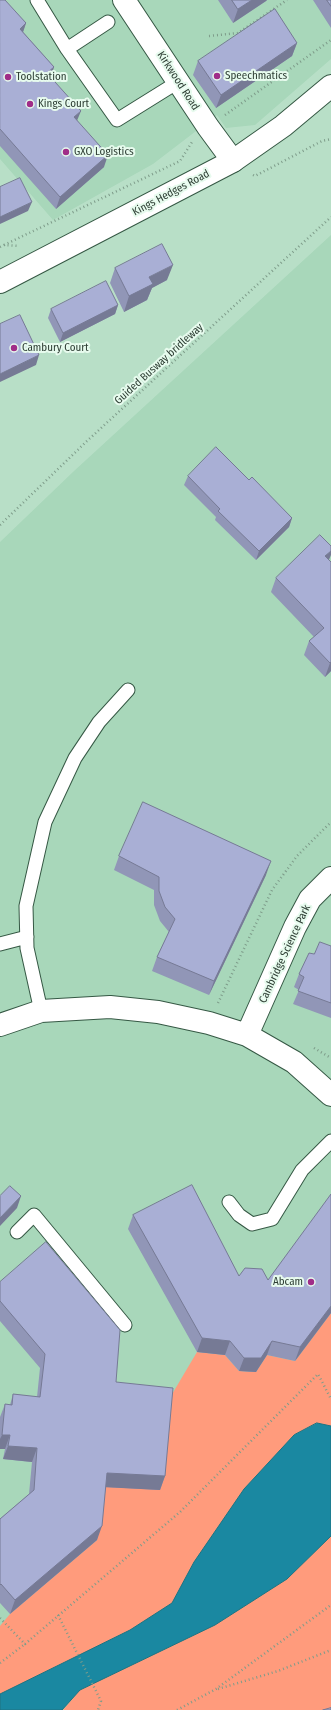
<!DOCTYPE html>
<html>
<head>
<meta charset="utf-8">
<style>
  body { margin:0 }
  canvas { display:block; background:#b8dfc7 }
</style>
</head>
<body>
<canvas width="331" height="1710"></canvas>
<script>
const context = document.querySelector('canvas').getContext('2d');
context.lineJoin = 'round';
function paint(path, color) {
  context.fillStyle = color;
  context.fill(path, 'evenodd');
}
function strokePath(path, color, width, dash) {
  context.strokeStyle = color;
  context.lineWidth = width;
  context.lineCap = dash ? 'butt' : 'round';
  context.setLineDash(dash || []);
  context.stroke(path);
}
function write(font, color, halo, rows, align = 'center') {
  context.font = font + ' "Fira Sans Condensed",sans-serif';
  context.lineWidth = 4;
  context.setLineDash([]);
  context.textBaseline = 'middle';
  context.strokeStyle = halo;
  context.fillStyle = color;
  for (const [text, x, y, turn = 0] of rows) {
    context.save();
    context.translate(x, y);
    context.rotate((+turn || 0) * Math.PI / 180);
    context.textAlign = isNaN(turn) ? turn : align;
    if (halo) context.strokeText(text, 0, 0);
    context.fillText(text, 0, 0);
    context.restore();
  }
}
const built = new Path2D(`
  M0 0H331V59L255 125 226 128 217 115 153 164 53 220 0 159Z
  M331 235V1710H0V542L74 471Z`);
const green = new Path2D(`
  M331 1313V1426L317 1423 294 1435 244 1489 194 1562 172 1603 130 1630 0 1694V1626L10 1614 97 1540 102 1487 168 1401 197 1352 225 1355 239 1371 256 1372 267 1355 295 1361Z
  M331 1536V1710H63L80 1690 215 1625 287 1579Z`);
const water = new Path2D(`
  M317 1423 331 1426V1536L287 1579 215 1625 80 1690 62 1710H0V1694L130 1630 172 1603 194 1562 244 1489 294 1435Z`);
const path = new Path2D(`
  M209 36 238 33 287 0
  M225 115 331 40
  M253 175 255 176 322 141 331 139
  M4 245 180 161 192 142
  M0 247 4 245 19 246
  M0 525 87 441 331 217
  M218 1003 272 890 297 856 331 822
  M314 1048 331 1058
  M58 1615 101 1701 98 1710
  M0 1618 25 1644 180 1512 318 1374 331 1399
  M0 1663 25 1644
  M218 1689 278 1671 331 1650
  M177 1710 216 1689 331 1605`);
const service = new Path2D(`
  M37 0 67 49 117 120 178 82
  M67 49 108 22
  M0 944 27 937
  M41 1011 27 948 26 906 45 822 75 758 99 722 128 690
  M229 1202 239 1215 252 1224 272 1219 302 1170 331 1141
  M17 1232 34 1215 125 1325`);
const minor = new Path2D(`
  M124 0 208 127 233 161
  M0 1025 41 1011 110 1007 158 1012 209 1023 247 1035 294 1062 331 1095
  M247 1035 295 927 310 899 331 878`);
const tertiary = new Path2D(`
  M0 282 233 161 283 126 331 86`);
const wall = new Path2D(`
  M0 0 26 23 23 32 54 67 50 77 77 120 104 167 56 209 0 146Z
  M218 0H267L266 1 233 23Z
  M313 0H331V28Z
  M297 43 292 56 216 108 193 75 198 61Z
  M115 268 167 280 152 288 147 300 124 312 110 283Z
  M118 305 115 314 60 342 48 318 51 309Z
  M188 476 249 480 292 518 289 527 256 560 215 520 216 517 184 485Z
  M329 560 331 562V671L325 677 304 655 309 641 314 637 271 592 276 578Z
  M119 856 266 875 209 995 152 971 157 957 169 932 160 921 154 905V890L114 870Z
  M331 946V1018L293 1004 299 990 294 987 299 974 314 954Z
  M133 1215 239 1276 268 1280 331 1313 295 1361 267 1355 256 1372 239 1371 225 1355 197 1352 128 1229Z
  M0 1282 116 1382 165 1476 160 1490 106 1487 97 1540 10 1614 0 1603V1519L29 1494 32 1462 3 1459 5 1449H0V1417L5 1404 10 1405 13 1394 37 1397 40 1368 0 1321Z`);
const shadedWall = new Path2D(`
  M252 0H267L266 1 233 23 238 9Z
  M26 23 22 35 20 29Z
  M297 43 292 56 216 108 221 95Z
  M54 67 50 79 47 73Z
  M81 111 76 123 74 117Z
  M108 155 104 167 56 209 60 197Z
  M32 202 28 211 0 224V217Z
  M173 265 167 280 152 288 147 300 124 312 129 296 149 277Z
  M118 305 115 314 60 342 63 333Z
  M39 355 36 365 0 382V374Z
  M292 518 289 527 256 560 259 551Z
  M331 551V555L328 562 325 556Z
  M331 662V671L325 677 330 663Z
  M271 861 266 875 209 995 214 981Z
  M21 1196 17 1208 0 1226V1218Z
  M331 1306V1313L295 1361 300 1347Z
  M202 1338 230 1341 225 1355 197 1352Z
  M272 1341 267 1355 256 1372 239 1371 244 1358Z
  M2 1435H10L5 1449H0V1439Z
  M8 1446 37 1448 32 1462 3 1459Z
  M107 1473 165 1476 160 1490 102 1487Z
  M102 1526 97 1540 10 1614 15 1600Z`);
const building = new Path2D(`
  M0 0H5L26 23 20 29 54 67 47 73 81 111 74 117 108 155 60 197 0 129Z
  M232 0H252L238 9Z
  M327 0H331V6Z
  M275 9 297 43 221 95 198 61Z
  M20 178 32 202 0 217V187Z
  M162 244 173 265 149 277 153 284 129 296 115 268Z
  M106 281 118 305 63 333 51 309Z
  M20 315 39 355 0 374V324Z
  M216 447 249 480 252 477 292 518 259 551 218 511 220 509 188 476Z
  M320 535 331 546V551L325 556 331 562V662L330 663 309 641 324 628 276 578Z
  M143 802 271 861 214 981 157 957 175 919 165 907 159 891V877L119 856Z
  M320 942 331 946V1003L298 991 304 977 299 974 309 953 314 954Z
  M192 1185 239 1276 245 1268 262 1269 268 1280 331 1194V1306L300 1347 272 1341 261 1358H244L230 1341 202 1338 133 1215Z
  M10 1186 21 1196 0 1218V1196Z
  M46 1242 120 1330 116 1382 173 1388 165 1476 107 1473 102 1526 15 1600 1 1584 0 1585V1519L34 1490 37 1448 8 1446 10 1435H2L5 1404 12 1405 13 1394 40 1397 45 1354 0 1301V1282Z
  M331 1708V1710H323Z`);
const markers = [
  [217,76,4,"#a02d88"],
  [8,77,4,"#a02d88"],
  [30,104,4,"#a02d88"],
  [66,152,4,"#a02d88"],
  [14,348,4,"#a02d88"],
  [311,1282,4,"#a02d88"]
];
const poiNames = [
  ["Speechmatics",225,76],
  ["Toolstation",16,77],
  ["Kings Court",38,104],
  ["GXO Logistics",74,152],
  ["Cambury Court",22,348],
  ["Abcam",303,1282,"right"]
];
const streetNames = [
  ["Kirkwood Road",178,81,57],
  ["Kings Hedges Road",171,193,-28],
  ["Guided Busway bridleway",159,364,-42],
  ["Cambridge Science Park",285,954,-65]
];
paint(built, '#a8d7ba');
paint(green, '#ff9b7c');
paint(water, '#1a88a1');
strokePath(water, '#207280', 1);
strokePath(service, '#355844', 15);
strokePath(minor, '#355844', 24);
strokePath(tertiary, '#355844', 24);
strokePath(path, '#7e9c8a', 2.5, [1, 3]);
strokePath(service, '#fff', 13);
strokePath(minor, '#fff', 22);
strokePath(tertiary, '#fff', 22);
paint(wall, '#9196b7');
paint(shadedWall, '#767a95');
paint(building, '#a9afd5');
strokePath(building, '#767a95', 1);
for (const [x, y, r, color] of markers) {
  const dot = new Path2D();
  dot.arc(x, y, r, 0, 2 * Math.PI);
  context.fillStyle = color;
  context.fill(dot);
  strokePath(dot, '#e7fbee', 1.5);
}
write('11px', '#2e3e34', '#e7fbee', poiNames, 'left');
write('11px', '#2e3e34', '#e7fbee', streetNames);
</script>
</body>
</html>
